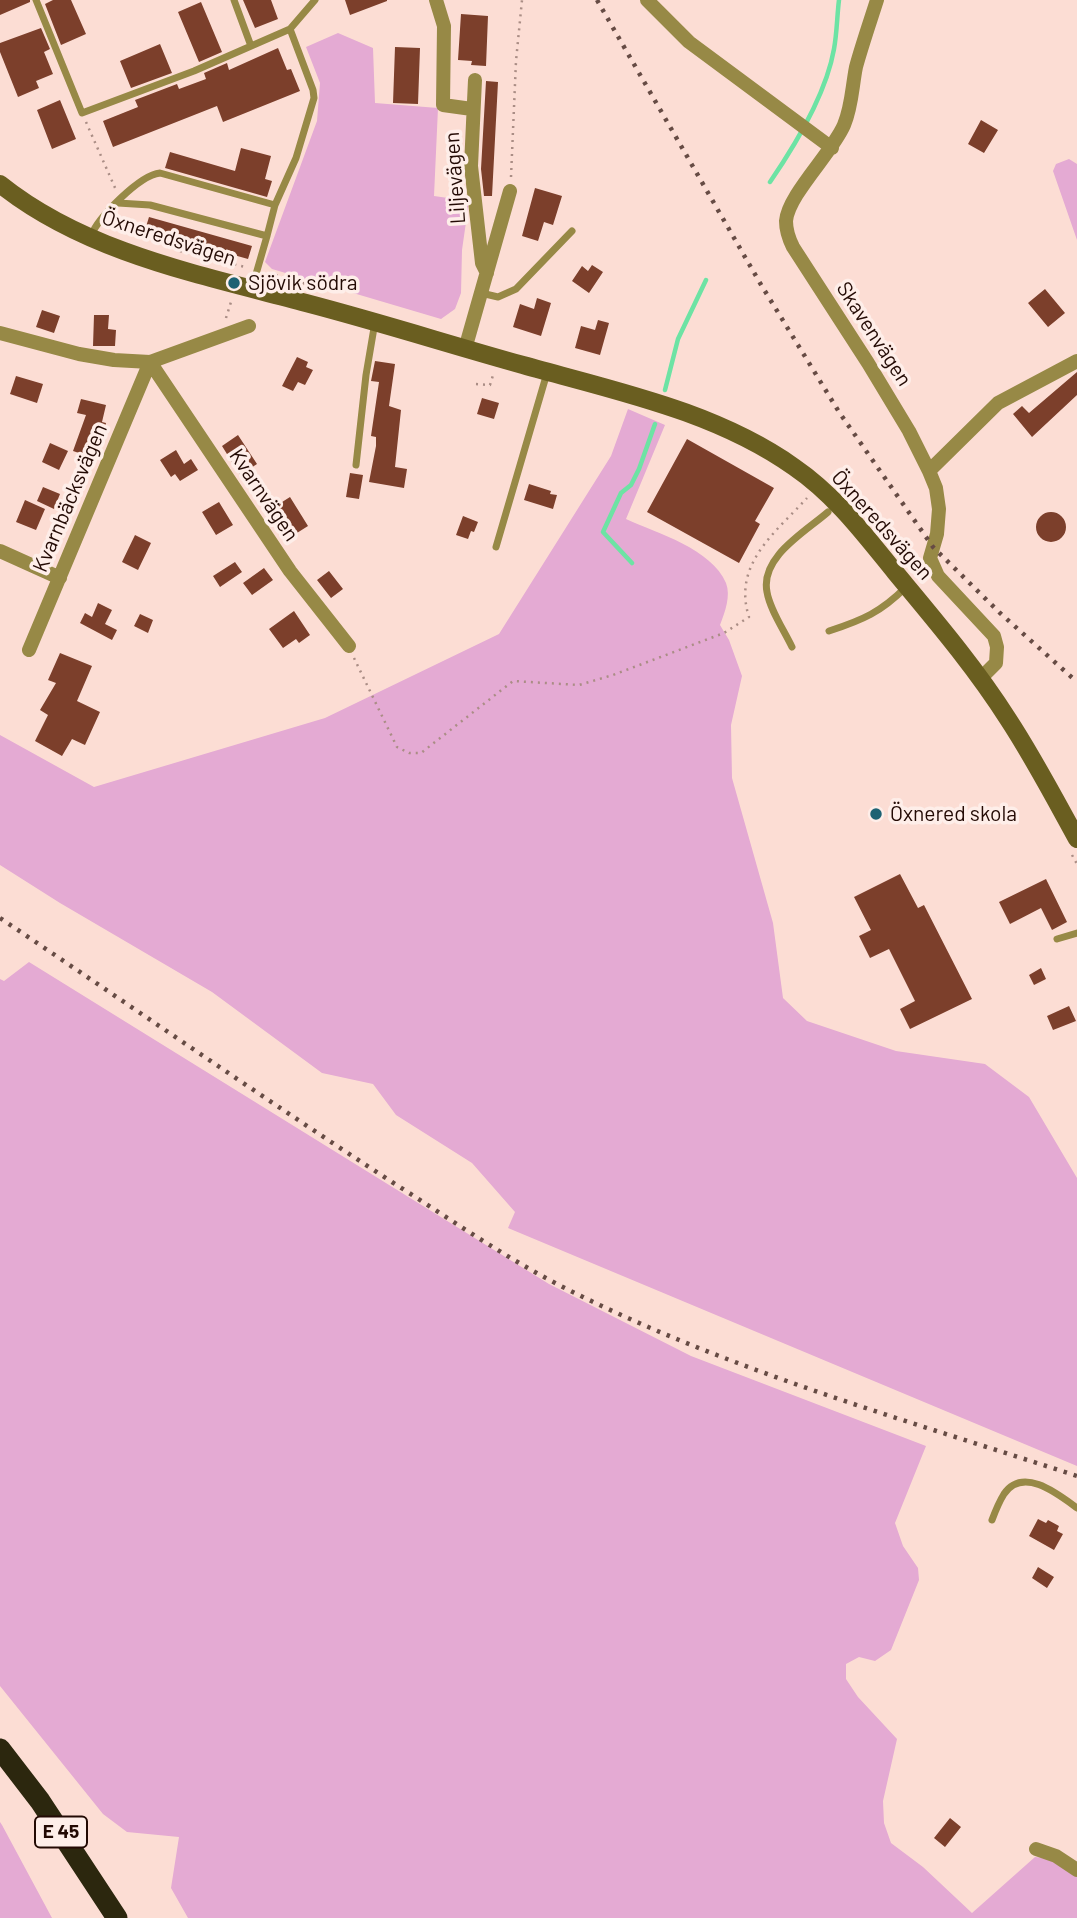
<!DOCTYPE html>
<html>
<head>
<meta charset="utf-8">
<style>
  body { margin:0 }
  canvas { display:block; background:#fcddd4 }
</style>
</head>
<body>
<canvas width="1077" height="1918"></canvas>
<script>
const context = document.querySelector('canvas').getContext('2d');
context.lineJoin = 'round';
function paint(path, color) {
  context.fillStyle = color;
  context.fill(path, 'evenodd');
}
function strokePath(path, color, width, dash) {
  context.strokeStyle = color;
  context.lineWidth = width;
  context.lineCap = dash ? 'butt' : 'round';
  context.setLineDash(dash || []);
  context.stroke(path);
}
function write(font, color, halo, rows, align = 'center') {
  context.font = font + ' Barlow,sans-serif';
  context.lineWidth = 7;
  context.setLineDash([]);
  context.textBaseline = 'middle';
  context.strokeStyle = halo;
  context.fillStyle = color;
  for (const [text, x, y, turn = 0] of rows) {
    context.save();
    context.translate(x, y);
    context.rotate((+turn || 0) * Math.PI / 180);
    context.textAlign = isNaN(turn) ? turn : align;
    if (halo) context.strokeText(text, 0, 0);
    context.fillText(text, 0, 0);
    context.restore();
  }
}
const green = new Path2D(`
  M338 33 373 48 375 103 438 108 434 196 469 201 462 250 461 293 455 309 441 319 272 269 265 262 317 121 320 83 306 47Z
  M1069 159 1077 164V240L1053 171 1056 164Z
  M628 409 665 425 626 519C657 533 712 549 726 583 731 596 725 612 720 625L729 640 742 676 731 725 732 778 773 923 783 998 807 1021 896 1051 985 1064 1029 1097 1077 1178V1466L508 1228 515 1212 472 1163 396 1115 373 1084 322 1073 212 992 60 903 0 865V735L94 787 325 718 499 634 611 456Z
  M29 962 549 1284 691 1356 926 1446 895 1523 903 1546 918 1568 919 1580 891 1650 875 1661 859 1657 846 1664V1679L858 1697 897 1739 883 1801 884 1823 891 1843 923 1867 972 1913 1035 1857 1053 1859 1077 1875V1918H188L171 1888 179 1837 127 1832 103 1814 0 1686V979L4 981Z
  M0 1822 2 1825 52 1918H0Z`);
const stream = new Path2D(`
  M770 182C796 144 826 95 834 49 837 33 837 16 839 0
  M665 390 678 339 706 280
  M632 563 603 532 621 493 631 485 639 469 655 424`);
const building = new Path2D(`
  M0 0H30V2L0 15Z
  M53 0H71L86 34 61 45 45 4Z
  M243 0H271L278 19 255 28Z
  M345 0H387V1L350 15Z
  M201 2 222 52 199 62 178 12Z
  M461 14 488 16 486 66 471 65 472 61 458 60Z
  M41 28 50 49 44 52 53 74 36 81 39 88 18 97 0 52V43Z
  M160 44 172 73 131 88 120 61Z
  M395 47 420 48 418 104 393 103Z
  M278 48 287 70 291 69 300 91 223 122 217 106 113 147 103 121 138 107 135 100 177 84 179 89 206 79 204 73 227 63 229 70Z
  M486 81 498 82 492 196H484L481 169Z
  M60 100 76 139 52 149 37 110Z
  M981 120 998 130 984 153 968 144Z
  M241 148 271 156 265 179 272 181 267 197 165 168 170 152 235 171Z
  M535 188 562 196 553 225 544 222 538 241 522 236Z
  M149 217 252 246 248 259 145 230Z
  M592 265 603 272 589 293 572 281 582 266 588 271Z
  M1045 289 1065 313 1048 327 1028 303Z
  M537 298 551 303 541 336 513 327 520 304 534 309Z
  M42 310 60 316 54 333 36 327Z
  M94 315H109L108 329 116 330 115 346H93Z
  M598 320 609 323 600 355 575 348 581 326 595 330Z
  M297 357 308 362 306 367 313 370 305 385 298 382 293 391 282 386Z
  M375 361 395 364 389 406 401 410 395 467 407 469 404 488 369 482 376 446V437L371 436 379 382 371 381Z
  M1077 372V395L1032 437 1013 414 1022 406 1029 413Z
  M16 376 43 384 37 403 10 394Z
  M482 398 499 403 494 419 477 414Z
  M81 399 106 405 102 422 106 423 103 437 95 435 88 456 73 451 86 415 77 413Z
  M238 435 257 464 240 475 222 446Z
  M687 439 774 488 755 521 760 524 739 563 647 512Z
  M50 443 68 451 59 470 42 462Z
  M176 450 184 464 191 459 198 470 180 481 175 474 171 477 160 460Z
  M350 473 363 475 359 499 346 497Z
  M529 484 551 491 550 494 557 495 553 509 524 500Z
  M43 487 60 494 54 509 37 501Z
  M290 497 308 526 289 538 271 509Z
  M25 500 45 509 36 530 16 522Z
  M219 502 233 525 216 535 202 512Z
  M1036 527a15 15 0 1 1 30 0a15 15 0 1 1-30 0Z
  M463 516 478 522 474 532 471 531 468 539 456 535Z
  M135 535 151 543 138 570 122 562Z
  M235 562 242 572 220 587 213 576Z
  M264 568 273 580 252 595 243 583Z
  M329 571 343 589 331 598 317 580Z
  M98 603 112 610 105 624 117 630 112 640 80 623 85 613 92 617Z
  M294 611 310 635 299 643 296 639 283 648 269 629Z
  M140 614 153 620 148 633 134 626Z
  M60 653 92 666 77 701 100 712 85 745 72 739 62 756 35 741 48 715 40 710 56 683 48 680Z
  M900 874 918 908 924 905 972 999 910 1029 900 1009 915 1001 889 949 870 958 859 936 871 930 854 897Z
  M1046 879 1067 922 1052 930 1041 908 1010 924 999 902Z
  M1041 968 1046 979 1034 985 1029 975Z
  M1069 1006 1076 1021 1053 1030 1047 1016Z
  M1038 1519 1046 1523 1048 1520 1059 1526 1057 1531 1063 1534 1054 1550 1029 1536Z
  M1038 1567 1054 1577 1047 1588 1032 1578Z
  M950 1818 961 1827 945 1847 934 1838Z`);
const path = new Path2D(`
  M86 122 116 190
  M511 177 516 61 522 0
  M180 251 245 267
  M269 273 316 287
  M226 318 231 302
  M476 384 490 385 494 372
  M354 658 397 747 409 753H421L513 681 579 685 613 675 724 633 749 617C732 564 776 532 807 498
  M1072 855 1077 864`);
const lane = new Path2D(`
  M36 0 82 113 194 71 290 29
  M234 0 251 46
  M118 203 150 205 267 236 252 288
  M91 236C98 217 140 175 160 173L275 205
  M267 236 275 205 296 158 314 98 313 90 290 29 315 0
  M481 293 498 297 516 289 572 231
  M356 465 366 375 375 322
  M496 547 547 373
  M829 631C863 620 881 612 906 587
  M792 647C784 630 770 610 767 592 760 557 805 532 828 512
  M1057 939 1077 933
  M992 1520C995 1512 999 1502 1004 1494 1023 1466 1058 1494 1077 1508`);
const street = new Path2D(`
  M436 0 444 26 443 105 472 109
  M647 0 689 42 832 148
  M877 0C870 22 862 45 856 67 852 87 852 106 844 125 832 153 788 195 786 221 786 230 789 239 793 247L868 363 909 431 929 471 936 488 939 509 937 534 930 558 938 576 994 636 997 647 996 663 980 679
  M475 80 471 166 482 263 487 273
  M0 333 79 354 114 360 150 362 249 326
  M465 349 510 191
  M150 362 290 571 349 646
  M929 471 998 403 1077 361
  M0 551 60 578
  M29 650 150 362
  M1036 1849 1056 1856 1077 1870`);
const secondary = new Path2D(`
  M0 184C86 253 202 275 306 303 379 322 451 345 523 365 615 391 715 411 794 467 835 495 864 534 895 572 934 619 975 667 1008 719 1033 757 1055 799 1077 839`);
const highway = new Path2D(`
  M0 1749 40 1801 117 1918`);
const rail = new Path2D(`
  M597 0 760 283 839 412 933 547 1000 613 1077 682
  M0 918C131 1006 260 1096 392 1182 447 1217 501 1255 559 1285 723 1369 903 1419 1077 1476`);
const markers = [
  [234,283,7,"#1d6273"],
  [876,814,7,"#1d6273"]
];
const shields = [
  [61,1832,52]
];
const shieldNames = [
  ["E 45",61,1832]
];
const streetNames = [
  ["Liljevägen",455,178,-94],
  ["Öxneredsvägen",169,238,18],
  ["Skavenvägen",874,334,57],
  ["Kvarnvägen",264,495,56],
  ["Kvarnbäcksvägen",70,498,-67],
  ["Öxneredsvägen",882,525,48]
];
const poiNames = [
  ["Sjövik södra",248,283],
  ["Öxnered skola",890,814]
];
paint(green, '#e4aad3');
strokePath(stream, '#6de3a4', 4.5);
paint(building, '#7c3f2b');
strokePath(path, '#aa8d85', 2.5, [2, 5]);
strokePath(lane, '#978946', 7);
strokePath(street, '#978946', 14);
strokePath(secondary, '#6a5e20', 18);
strokePath(highway, '#2c270e', 21);
strokePath(rail, '#664b44', 4.5, [3.5, 7]);
for (const [x, y, r, color] of markers) {
  const dot = new Path2D();
  dot.arc(x, y, r, 0, 2 * Math.PI);
  context.fillStyle = color;
  context.fill(dot);
  strokePath(dot, '#feeee9', 2.5);
}
for (const [x, y, w] of shields) {
  const box = new Path2D();
  box.roundRect(x - w / 2, y - 15.5, w, 31, 5);
  context.fillStyle = '#feeee9';
  context.fill(box);
  strokePath(box, '#230a04', 2);
}
write('bold 19px', '#230a04', null, shieldNames);
write('21px', '#230a04', '#feeee9', streetNames);
write('21px', '#230a04', '#feeee9', poiNames, 'left');
</script>
</body>
</html>
